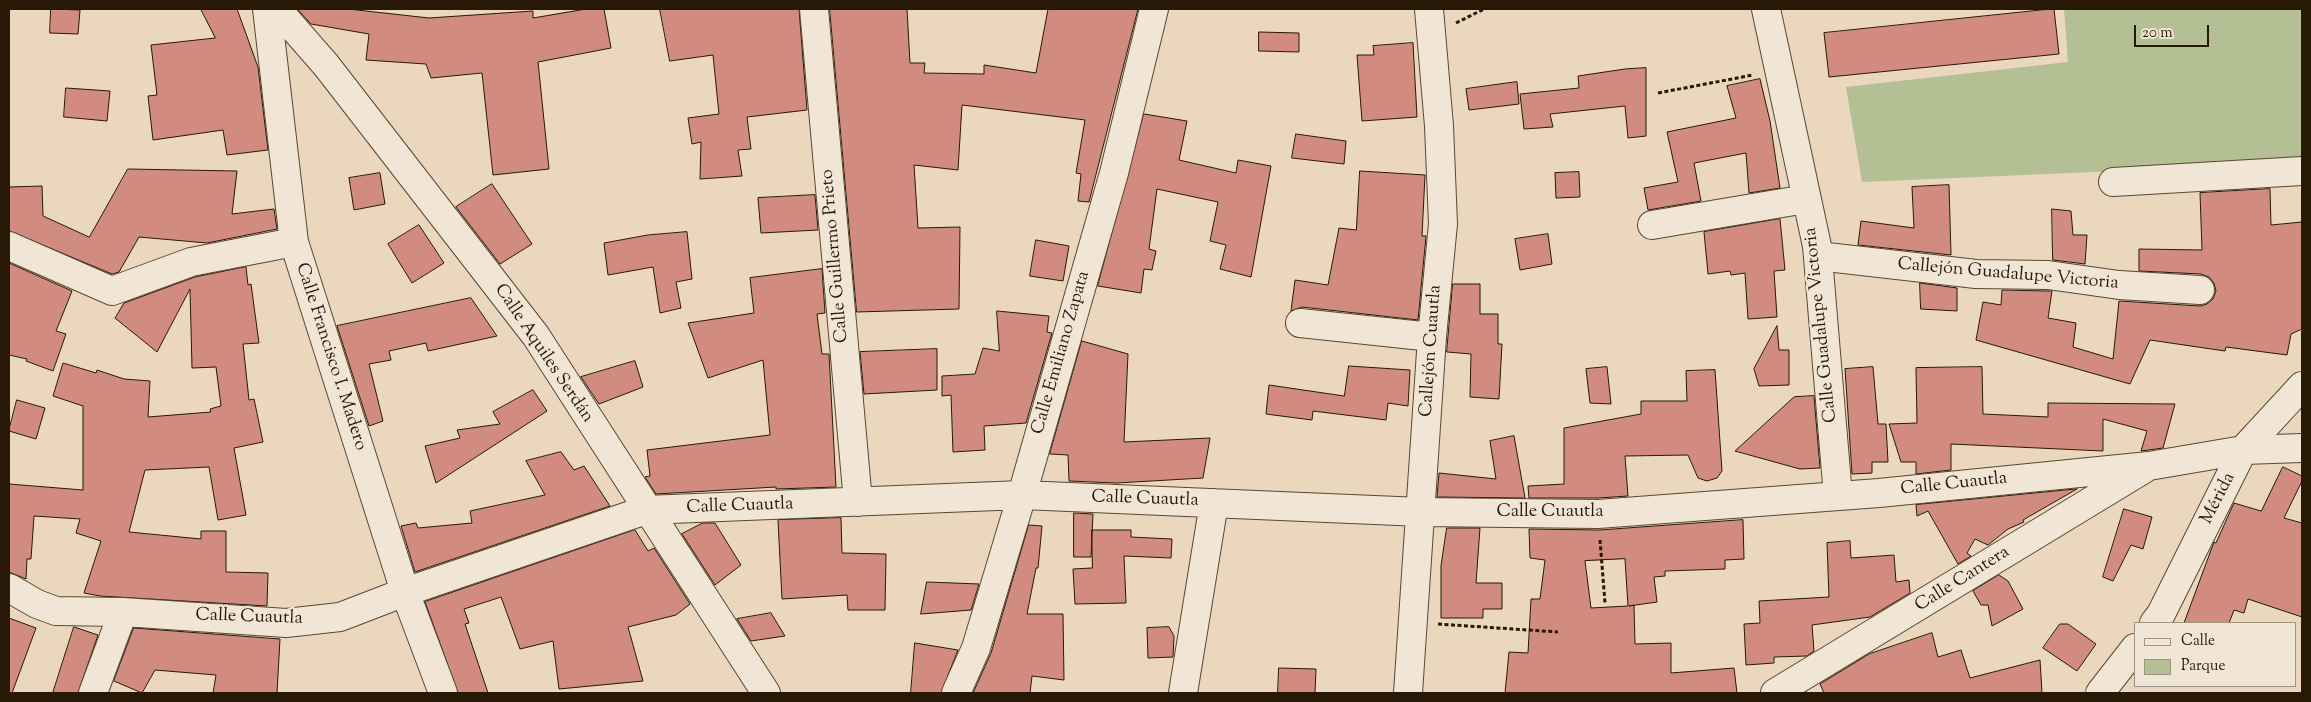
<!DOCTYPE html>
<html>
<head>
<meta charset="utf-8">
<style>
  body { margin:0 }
  #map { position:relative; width:2311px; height:702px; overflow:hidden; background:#ead7be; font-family:"Sorts Mill Goudy",serif }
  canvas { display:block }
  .frame { position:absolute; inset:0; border:10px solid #271906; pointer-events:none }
  .legend { position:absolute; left:2134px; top:622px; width:162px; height:65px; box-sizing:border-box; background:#f1e5d5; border:1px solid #a09382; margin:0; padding:6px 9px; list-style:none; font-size:15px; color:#271906 }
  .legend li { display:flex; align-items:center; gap:10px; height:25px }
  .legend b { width:25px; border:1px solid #a09382 }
  .scale { position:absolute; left:2134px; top:25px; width:75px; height:22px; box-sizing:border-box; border:2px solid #271906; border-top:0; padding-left:6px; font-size:15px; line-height:18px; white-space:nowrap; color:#271906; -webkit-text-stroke:4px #f1e5d5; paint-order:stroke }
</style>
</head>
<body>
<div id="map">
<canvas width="2311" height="702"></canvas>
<div class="frame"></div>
<ul class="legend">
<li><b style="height:6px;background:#f1e5d5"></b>Calle</li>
<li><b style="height:14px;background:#b4bf94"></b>Parque</li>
</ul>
<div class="scale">20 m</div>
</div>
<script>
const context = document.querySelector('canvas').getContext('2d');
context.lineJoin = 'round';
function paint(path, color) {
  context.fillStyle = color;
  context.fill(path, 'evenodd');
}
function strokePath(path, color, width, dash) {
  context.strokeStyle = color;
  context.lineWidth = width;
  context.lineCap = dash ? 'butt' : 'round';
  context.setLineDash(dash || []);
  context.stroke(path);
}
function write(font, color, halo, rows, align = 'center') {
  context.font = font + ' "Sorts Mill Goudy",serif';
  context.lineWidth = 4.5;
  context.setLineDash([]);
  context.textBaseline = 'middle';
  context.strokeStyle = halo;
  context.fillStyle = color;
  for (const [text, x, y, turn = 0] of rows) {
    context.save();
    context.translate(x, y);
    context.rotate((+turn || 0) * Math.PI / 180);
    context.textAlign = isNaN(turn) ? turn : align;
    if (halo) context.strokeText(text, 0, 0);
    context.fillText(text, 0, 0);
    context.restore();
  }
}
const green = new Path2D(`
  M2064 9H2302V163L1862 182 1846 87 2068 62Z`);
const building = new Path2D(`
  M51 9 80 10 78 34 50 33Z
  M201 9H237L258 67 268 150 227 155 223 130 153 140 148 96 157 95 151 45 215 38Z
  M298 9H348L429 18 533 11V18L586 9H604L611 48 538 62 549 169 493 175 482 73 431 78 426 64 366 60 369 34 311 24Z
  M660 9H799L807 110 747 117 751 149 738 150 742 176 700 179 701 142 692 144 688 118 719 114 713 55 670 61Z
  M830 9H907L910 63H925L924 73 984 74V65L1036 73 1048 9H1138L1089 202 1078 201 1081 174 1076 173 1085 120 962 105 958 170 914 165 918 228 960 227 959 309 857 312Z
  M2054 9 2059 54 1829 77 1824 33Z
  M1259 32 1299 33V52L1259 51Z
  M1413 43 1417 117 1362 121 1357 55H1374L1373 46Z
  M1646 68V136L1628 138 1625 106 1550 114 1553 127 1524 129 1520 94 1579 88 1578 76 1625 69Z
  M1760 79 1770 121 1780 188 1749 193 1746 153 1694 163 1701 201 1648 210 1644 188 1678 182 1667 132 1736 118 1727 86Z
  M1517 82 1519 104 1469 110 1466 89Z
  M66 88 110 91 107 121 64 117Z
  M1144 114 1187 121 1179 160 1236 173 1238 160 1271 166 1251 277 1220 269 1226 245 1210 241 1218 202 1157 189 1149 249 1156 251 1152 270 1144 269 1141 293 1098 286Z
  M1296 134 1346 141 1344 164 1292 158Z
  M128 169 237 171 232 214 274 209 277 229 207 243 139 237 119 272 112 274 9 231V187L42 186 43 216 89 237Z
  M1360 171 1425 175 1422 236H1426L1418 320 1302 307 1291 311 1295 280 1328 285 1339 228 1356 230Z
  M1579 172 1580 197 1556 198 1555 173Z
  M380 173 385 204 354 210 349 178Z
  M492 184 532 244 500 264 456 207Z
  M1949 185 1951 255 1858 245 1861 221 1914 228 1912 187Z
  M2270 189 2271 225 2302 222V329L2291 334 2287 355 2226 347 2225 351 2150 340 2130 384 1976 340 1983 302 2001 305 2002 290 2047 291H2052L2048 318 2076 323 2073 347 2113 359 2119 301 2200 306 2207 304 2213 299 2216 291 2214 283 2209 277 2201 274 2139 271V249L2202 250 2200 193Z
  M815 195 818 230 761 233 758 198Z
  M2052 209 2071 211 2073 235H2087L2085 264 2053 260Z
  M1780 219 1785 270 1774 271 1777 317 1748 319 1745 273 1731 275 1730 271 1708 274 1704 232Z
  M419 225 444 263 412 283 388 244Z
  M687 232 692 279 676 282 681 308 660 313 653 267 608 275 604 243 648 235Z
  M1548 234 1552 264 1520 270 1515 239Z
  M1036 240 1069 246 1063 281 1030 276Z
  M9 263 72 291 56 331 66 334 53 371 26 361 27 359 9 355Z
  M246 267 248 285 251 284 259 343 243 344 249 400 254 399 263 442 234 448 246 515 218 520 209 467 145 470 129 532 201 539V531H226V572L268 573 267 606 100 596 84 593 101 541 76 533 80 519 34 516 31 559H27L26 579 9 572V484L83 490V406L53 396 63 363 96 373 97 370 124 379 150 381 148 417 211 412 210 409 221 406 216 367 192 368 190 289 157 352 115 318 124 303 195 277Z
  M822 269 825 313 817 314 822 354H829L836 487 776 489V487L656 494 645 477 650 476 647 450 770 435 763 360 708 378 688 323 754 313 750 278Z
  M1920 283 1957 288V311L1921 309Z
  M1453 284H1480V314H1498V344H1502L1499 399 1470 397 1471 354 1447 352Z
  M471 298 497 336 428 351 426 343 389 351 391 360 369 364 383 421 369 426 337 326Z
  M997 311 1049 316 1047 332 1052 333 1026 423 984 426 985 450 953 452 951 395 942 396V376L975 374 983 348 999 351Z
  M1777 326 1779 350H1789V385L1759 386 1754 369Z
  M1082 341 1128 354 1124 442 1210 438 1203 478 1117 483 1069 481 1068 455 1050 454Z
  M937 349V390L864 394 860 352Z
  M635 361 643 387 599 404 581 377Z
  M1349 366 1410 370 1408 406 1388 403 1386 420 1313 411 1312 420 1266 414 1269 385 1344 396Z
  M1607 367 1611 404 1590 403 1586 369Z
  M1873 367 1878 424H1886L1888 462H1872V473L1852 474 1845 369Z
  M1982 367 1983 414 2048 417V403L2175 404 2163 448 2141 451 2147 431 2103 419V451L1951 444V470L1916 474V462H1901L1889 424 1917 423 1916 368Z
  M1715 370 1722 471 1717 478 1707 481 1698 478 1688 455 1625 456 1628 496 1598 498H1529L1528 486 1564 484V428L1641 414V401H1687L1686 371Z
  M533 390 547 411 436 483 425 446 460 438 457 430 500 424 493 412Z
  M1814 396 1820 468 1800 469 1735 451 1794 397Z
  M17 400 45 408 36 439 9 431Z
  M1514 436 1525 498 1437 497 1439 473 1496 479 1490 441Z
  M561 452 574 470 584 466 610 506 415 572 401 526 416 523 418 528 472 523 470 511 545 495 526 461Z
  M2283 467 2302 476V481L2284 518 2302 523V617L2248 599 2244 613 2234 610 2229 623H2184L2214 542 2216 543 2234 503 2261 511Z
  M2077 489 2023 520 2024 522 2008 529 1988 545 1975 539 1967 553 1971 556 1958 564 1928 511 1917 516 1916 505Z
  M2124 509 2152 517 2143 549 2131 545 2113 581 2103 577Z
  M1074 513 1093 514 1091 557H1074Z
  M841 518 842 553 886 554 885 610H848L847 595 782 599 778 520Z
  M1743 520 1744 559 1725 560V569L1665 571V576L1654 577 1657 602 1629 606 1634 605 1635 644 1671 643V673L1734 668 1737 693H1505L1509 652 1528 653 1531 599H1540L1545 560 1530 558 1529 529 1599 530ZM1625 559 1628 606 1591 608 1585 561Z
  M703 523H715L741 565 715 585 682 534Z
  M1029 525 1042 526 1038 568H1036L1027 614H1063L1064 680 1032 676 1030 693H973L991 653Z
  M1447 528H1480L1476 583H1502V609H1483V618H1441V566Z
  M635 530 648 551 654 548 690 604 676 615 628 627 643 681 559 689 553 641 520 649 501 597 464 609 469 623 465 624 488 693H458L425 602Z
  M1092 530H1131V537L1172 539 1171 558 1124 556 1126 603 1075 604 1073 569 1092 568Z
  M1850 541 1851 558 1894 555 1896 582 1909 580 1910 593 1870 617 1812 625 1814 651 1807 656 1774 657V663L1746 665 1744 624 1760 623 1759 601 1829 597 1827 543Z
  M1999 575 2008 581 2023 609 1992 626 1988 605H1981L1973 591Z
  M927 582 979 584 971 610 921 614Z
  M771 613 785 636 751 641 737 619Z
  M9 618 36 628 12 693H9Z
  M2060 624H2068L2096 644 2077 671 2043 648Z
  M74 627 98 635 78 693H53Z
  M1169 627 1174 636 1173 657 1148 658 1147 628Z
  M134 628 280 639 277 693H213L216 675 155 670 142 693 114 681Z
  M1932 633 1938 657 1961 650 1970 678 2040 660 2042 693H1824L1820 684 1869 654Z
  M915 643 958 650 941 693H911Z
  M1279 668 1316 669 1315 693H1278Z`);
const path = new Path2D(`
  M1456 23 1484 9
  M1658 93 1753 75
  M1600 540 1605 603
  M1438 624 1558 632`);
const minor = new Path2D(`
  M267 9 294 242 405 592 443 693
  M277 9 326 65 536 336 766 693
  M814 9 858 502
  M1766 9 1817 246 1838 496
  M2113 182 2302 171
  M1652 225 1806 199
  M9 246 112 291 191 262 294 242
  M1818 256 1976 274 2048 275 2119 285 2200 290
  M1300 323 1432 337
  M9 588 37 604 56 611 123 612 286 623 340 617 405 592 646 510 1022 495 1421 512 1598 514 1879 493 2149 466 2243 450 2302 448
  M2154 623 2161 614 2243 450 2302 386
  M93 693 123 612
  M956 693 976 648 1022 495 1114 173 1154 9
  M1183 693 1214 503
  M1408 693 1432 337 1443 224 1439 126 1429 9
  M1775 693 2144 469
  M2100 693 2135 648`);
const streetNames = [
  ["Calle Guillermo Prieto",836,256,-95],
  ["Callejón Guadalupe Victoria",2008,275,5],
  ["Calle Guadalupe Victoria",1822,325,-96],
  ["Callejón Cuautla",1432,351,-86],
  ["Calle Emiliano Zapata",1062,353,-74],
  ["Calle Aquiles Serdán",543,354,56],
  ["Calle Francisco I. Madero",330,357,72],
  ["Calle Cuautla",1954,485,-6],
  ["Mérida",2219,499,-63],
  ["Calle Cuautla",1145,500,2],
  ["Calle Cuautla",740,507,-2],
  ["Calle Cuautla",1550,513],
  ["Calle Cantera",1963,580,-32],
  ["Calle Cuautla",249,618,2]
];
paint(green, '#b4bf94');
paint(building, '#d18c7f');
strokePath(building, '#271906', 1);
strokePath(minor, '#584834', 30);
strokePath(path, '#271906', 3, [4, 2.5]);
strokePath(minor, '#f1e5d5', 28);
write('18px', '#271906', '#f1e5d5', streetNames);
</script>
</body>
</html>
